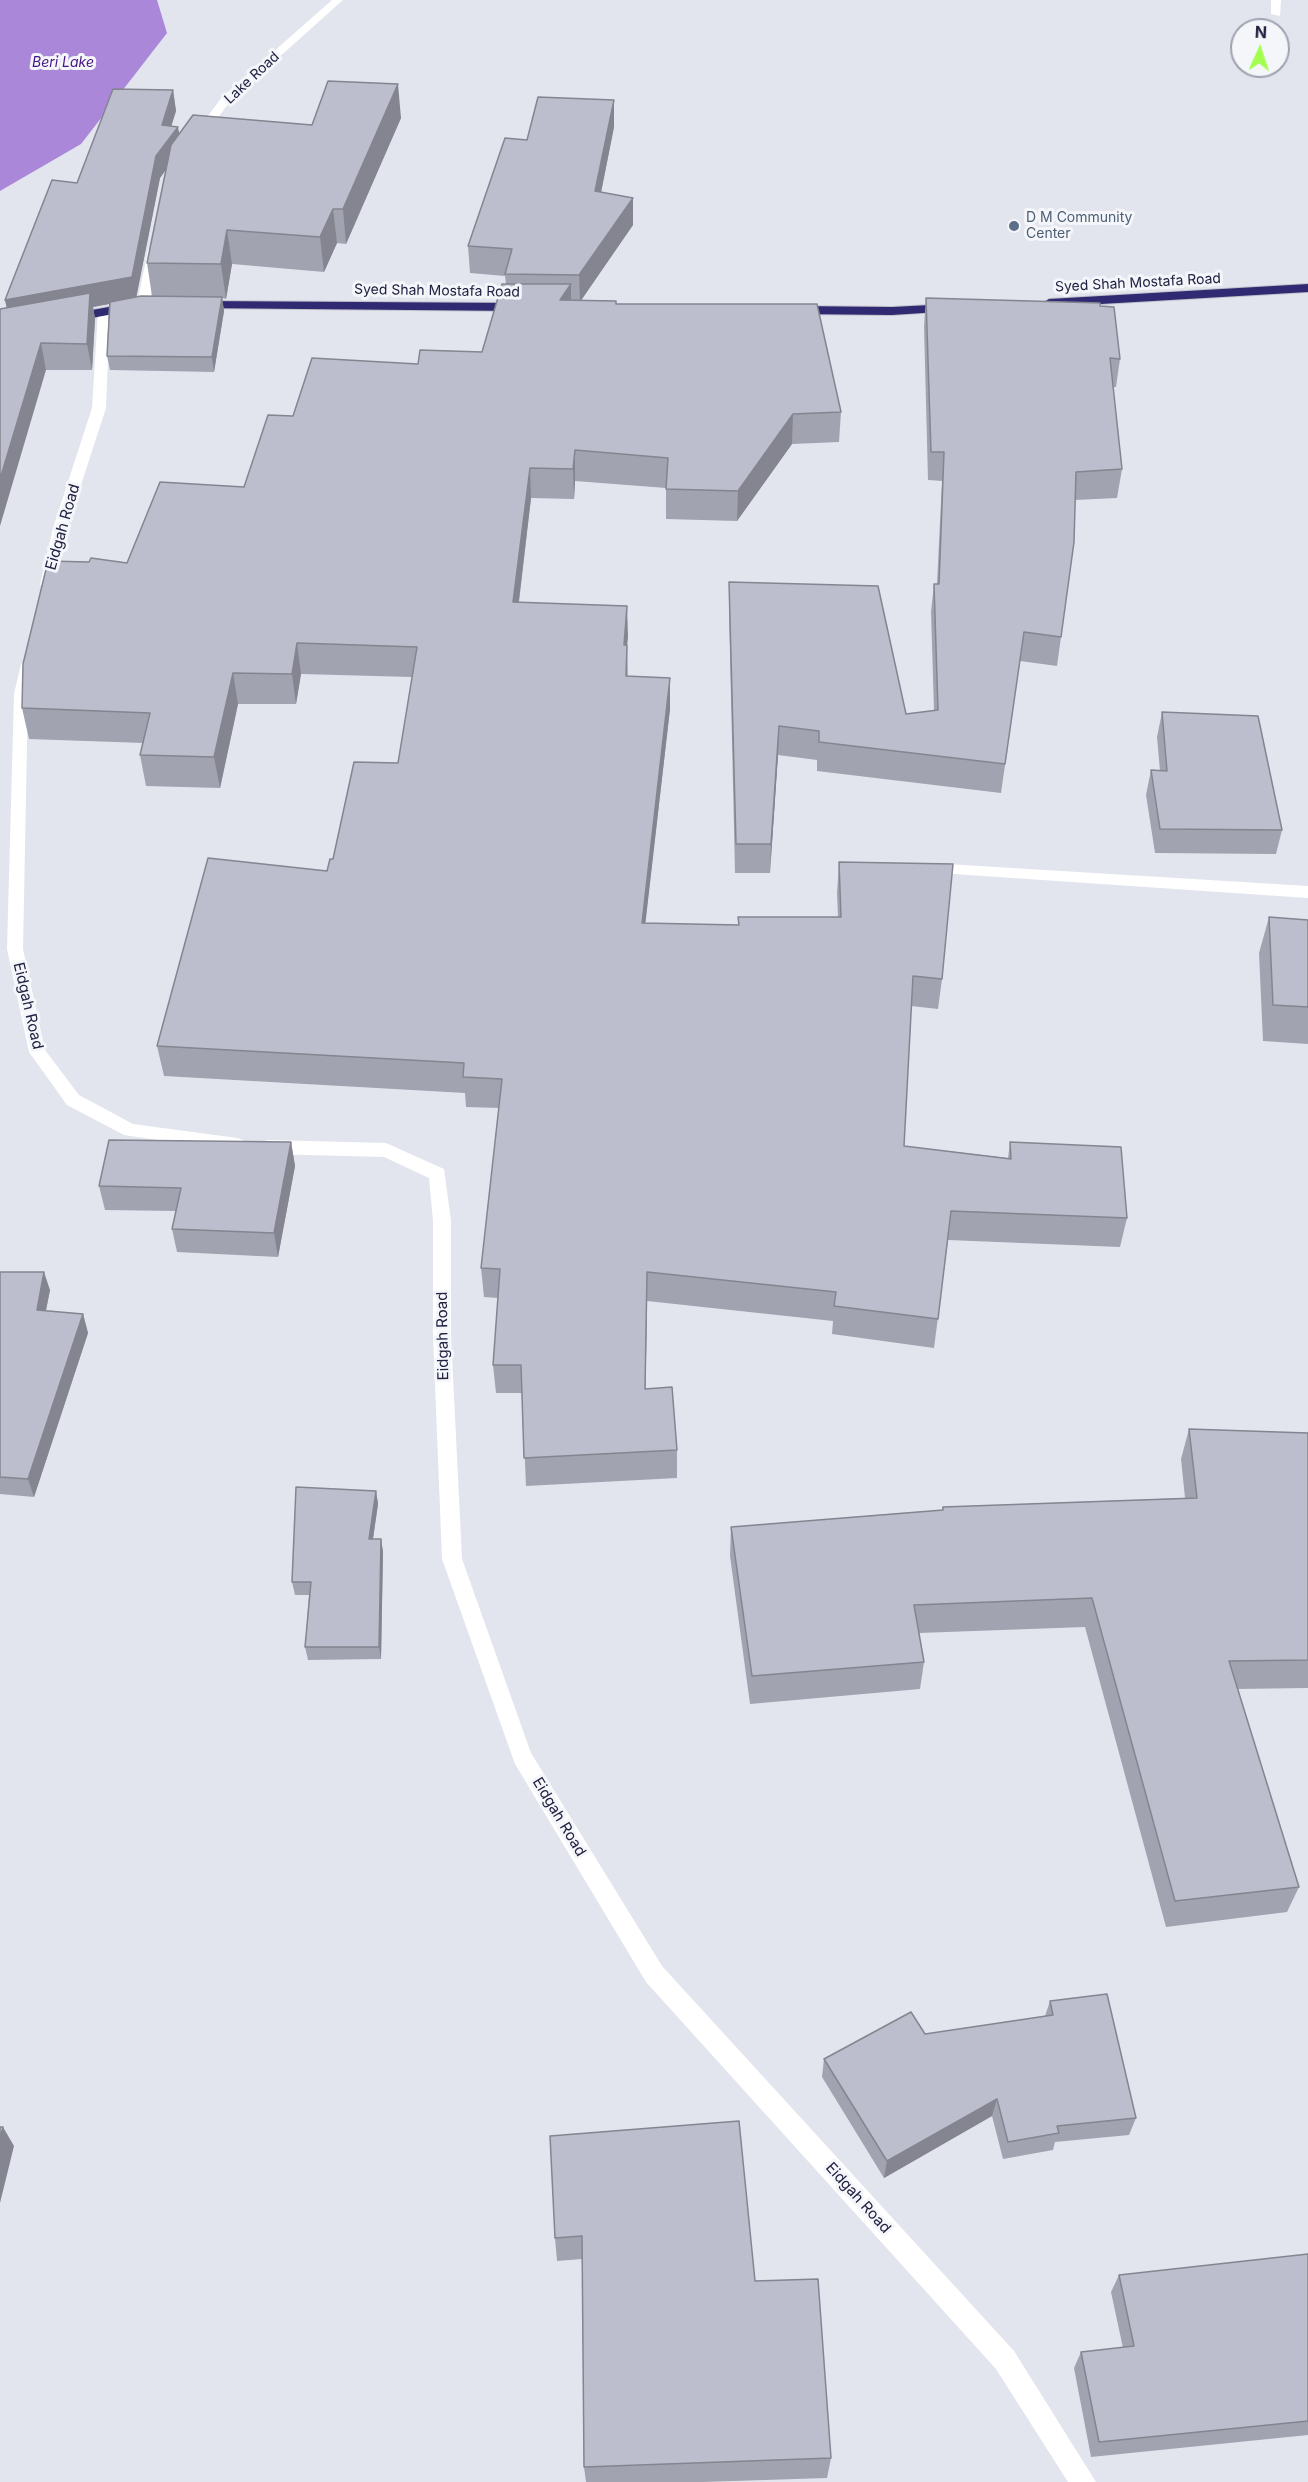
<!DOCTYPE html>
<html>
<head>
<meta charset="utf-8">
<style>
  body { margin:0 }
  #map { position:relative; width:1308px; height:2482px; overflow:hidden; background:#e3e5ee; font-family:Inter,sans-serif }
  canvas { display:block }
  .north { position:absolute; left:1230px; top:18px; width:60px; height:60px; box-sizing:border-box; background:#f4f6fa; border:2px solid #a0a1b0; border-radius:50%; rotate:3deg; font-size:16px; font-weight:700; line-height:24px; text-align:center; color:#212142 }
  .north::after { content:''; display:block; margin:auto; width:21px; height:27px; background:#a4fe52; clip-path:polygon(50% 0,100% 100%,50% 72%,0 100%) }
</style>
</head>
<body>
<div id="map">
<canvas width="1308" height="2482"></canvas>
<div class="north">N</div>
</div>
<script>
const context = document.querySelector('canvas').getContext('2d');
context.lineJoin = 'round';
function paint(path, color) {
  context.fillStyle = color;
  context.fill(path, 'evenodd');
}
function strokePath(path, color, width, dash) {
  context.strokeStyle = color;
  context.lineWidth = width;
  context.lineCap = dash ? 'butt' : 'round';
  context.setLineDash(dash || []);
  context.stroke(path);
}
function write(font, color, halo, rows, align = 'center') {
  context.font = font + ' Inter,sans-serif';
  context.lineWidth = 6;
  context.setLineDash([]);
  context.textBaseline = 'middle';
  context.strokeStyle = halo;
  context.fillStyle = color;
  for (const [text, x, y, turn = 0] of rows) {
    context.save();
    context.translate(x, y);
    context.rotate((+turn || 0) * Math.PI / 180);
    context.textAlign = isNaN(turn) ? turn : align;
    if (halo) context.strokeText(text, 0, 0);
    context.fillText(text, 0, 0);
    context.restore();
  }
}
const water = new Path2D(`
  M0 0H157L167 33 81 144 0 191Z`);
const street = new Path2D(`
  M332 0H343L230 101 204 137H196L194 135 222 97Z
  M1271 0H1281L1280 16 1271 14Z
  M154 246 160 250 149 304 143 308 137 304 148 250Z
  M104 308 110 312 106 408 67 528 54 585 47 589 40 585 53 528 92 408 98 312Z
  M28 659 35 664 28 694 23 949 45 1050 79 1095 133 1124 237 1138 243 1140 246 1145 243 1150 237 1152 124 1135 67 1105 29 1052 7 949 14 694 21 664Z
  M930 863 1308 886V898L924 872 922 868 924 864Z
  M268 1140 386 1143 444 1169 451 1221V1335L462 1559 531 1753 662 1966 1014 2351 1096 2482H1068L996 2369 646 1982 515 1764 442 1559 433 1335V1221L429 1178 384 1157 268 1154 262 1152 259 1147 262 1142Z`);
const highway = new Path2D(`
  M1308 284V292L1049 307 1043 303 1049 299Z
  M200 301 518 303 524 307 518 311 196 308 194 305Z
  M131 303 135 304V310L70 322 64 318 70 314Z
  M950 304 956 308 954 311 892 315 794 314 788 310 794 306 892 307Z`);
const wall = new Path2D(`
  M173 90 176 111 171 126 179 134 401 118 346 244 337 243 324 272 232 264 226 299 222 298 224 311 214 372 110 370 107 356 109 304 93 307 95 319 92 370H46L7 308 5 300 77 183ZM166 169 147 263 152 296 136 297 160 178Z
  M614 100V127L601 192 633 198V225L581 300 616 304 841 412 839 442 792 444 737 521 666 519V488L575 481 574 499 531 498 519 602 628 636 627 645 628 677 670 709 645 923 738 925 838 917 837 893 839 862 942 979 938 1009 911 1006 904 1146 1008 1158 1010 1142 1127 1218 1120 1247 948 1240 934 1348 832 1334 833 1321 647 1301 645 1389 677 1450V1478L526 1486 522 1393H496L493 1365 498 1298 484 1297 481 1268 499 1108 466 1107 465 1093 164 1076 157 1046 327 871 333 859 398 763 412 677 301 674 296 704H238L220 788 146 786 140 755 143 743 29 739 22 708 127 563 244 487 293 416 418 364 482 352 506 284 505 276 470 273 468 246 527 140Z
  M926 298 1100 306 1120 359 1116 387H1113L1122 469 1117 498 1075 500 1061 637 1057 666 1020 661 1001 793 817 771V760L778 755 770 873H735L729 610V582L906 714 934 711 931 612 934 584H937L942 481 928 480 924 326Z
  M1162 712 1282 830 1276 854 1155 853 1146 795 1151 770 1160 771 1157 737Z
  M1269 917 1308 920V1044L1263 1041 1259 953Z
  M291 1142 295 1166 278 1257 177 1252 172 1229 176 1211 105 1210 99 1186Z
  M0 1272 50 1290 46 1311 83 1314 88 1333 34 1497 0 1494Z
  M1189 1429 1308 1433V1688L1237 1689 1299 1887 1287 1912 1166 1927 1085 1627 919 1633 924 1662 920 1689 750 1704 730 1556 731 1527 942 1510 943 1507 1185 1498 1181 1459Z
  M376 1491 378 1504 373 1539H381L383 1552 381 1659 308 1660 305 1647 309 1595H295L292 1582Z
  M1050 2001 1136 2118 1129 2135 1055 2142 1053 2150 1003 2159 992 2116 884 2178 822 2077 824 2059 925 2034 1045 2016Z
  M550 2136 755 2281 831 2458 827 2478 703 2482H586L584 2467 582 2259 557 2261 555 2238Z
  M1308 2254V2435L1091 2457 1074 2368 1081 2352 1123 2348 1111 2292 1119 2275Z`);
const shadedWall = new Path2D(`
  M398 84 401 118 346 244 343 209Z
  M173 90 176 111 166 143 178 127 182 148 160 178 136 299 93 307 95 319 92 370 87 344 10 322 5 300 162 125Z
  M614 100V127L596 218 595 191Z
  M633 198V225L580 302 579 275Z
  M333 209 337 243 324 272 320 237Z
  M227 230 232 264 226 299 221 264Z
  M571 284V314L560 300Z
  M222 297 224 311 214 372 212 357Z
  M41 343 46 370 0 526V479Z
  M793 414 792 444 737 521 738 491Z
  M575 450V481L574 499 573 469Z
  M530 468 531 498 515 633 513 602Z
  M627 606 628 636 624 675V645Z
  M297 643 301 674 296 704 292 674Z
  M233 673 238 704 220 788 214 757Z
  M670 678V709L642 953V923Z
  M779 726 778 755 770 873 771 844Z
  M291 1142 295 1166 278 1257 274 1233Z
  M44 1272 50 1290 42 1329 37 1310Z
  M647 1272V1301L645 1417V1389Z
  M83 1314 88 1333 34 1497 28 1479Z
  M376 1491 378 1504 371 1552 369 1539Z
  M381 1539 383 1552 381 1659 379 1647Z
  M997 2099 992 2116 884 2178 887 2161Z
  M3 2127 14 2146 0 2203V2139Z`);
const building = new Path2D(`
  M328 81 398 84 343 209H333L320 237 227 230 221 264 147 263 171 145 193 115 312 125Z
  M113 89 173 90 162 125 178 127 156 156 132 277 5 300 52 180 77 183Z
  M538 97 614 100 595 191 633 198 579 275 505 274 512 249 468 246 505 138 527 140Z
  M502 284H571L560 300 616 301V304H817L841 412 793 414 738 491 666 489 668 458 575 450 573 469 530 468 513 602 627 606 624 645H627L626 676 670 678 642 923 739 925 738 917H841L839 862 953 864 942 979 913 976 904 1146 1011 1159 1010 1142 1121 1147 1127 1218 951 1211 938 1319 834 1306 836 1292 647 1272 645 1389 672 1387 677 1450 524 1458 521 1365H493L500 1269 481 1268 502 1079 463 1077 464 1063 157 1046 208 858 327 871 330 859H333L354 762 398 763 417 647 297 643 292 674 233 673 214 757 140 755 150 713 22 708 23 664 48 561 89 562 91 558 127 563 160 482 244 487 268 415 293 416 312 358 418 364 420 350 482 352Z
  M90 293 87 344 41 343 0 479V309Z
  M141 296 222 297 212 357 107 356 110 302Z
  M926 298 1100 303V306L1114 307 1120 359 1110 358 1122 469 1076 472 1074 542 1061 637 1024 632 1005 764 819 742V731L779 726 771 844H736L729 582 878 586 906 714 938 710 934 584H939L944 452H931Z
  M1162 712 1258 716 1282 830 1160 829 1151 770 1167 771Z
  M1269 917 1308 920V1007L1273 1005Z
  M109 1140 291 1142 274 1233 172 1229 181 1188 99 1186Z
  M0 1272H44L37 1310 83 1314 28 1479 0 1477Z
  M1189 1429 1308 1433V1660L1229 1661 1299 1887 1175 1901 1092 1598 914 1605 924 1662 752 1676 731 1527 943 1510V1507L1197 1498Z
  M296 1487 376 1491 369 1539H381L379 1647H305L311 1582H292Z
  M1107 1994 1136 2118 1057 2126 1059 2133 1008 2142 997 2099 887 2161 824 2059 911 2012 925 2034 1053 2015 1050 2001Z
  M739 2121 755 2281 818 2279 831 2458 584 2467 582 2236 555 2238 550 2136Z
  M0 2127H3L0 2139Z
  M1308 2254V2421L1099 2442 1081 2352 1134 2346 1119 2275Z`);
const markers = [
  [1014,226,6,"#5c6f8a"]
];
const farWaternames = [
  ["Beri Lake",63,63]
];
const farStreetnames = [
  ["Lake Road",252,78,-43],
  ["Syed Shah Mostafa Road",1138,283,-3],
  ["Syed Shah Mostafa Road",437,291,1]
];
const farServicenames = [
  ["D M Community",1026,218],
  ["Center",1026,234]
];
const streetNames = [
  ["Eidgah Road",63,527,-74],
  ["Eidgah Road",28,1006,77],
  ["Eidgah Road",443,1336,-91],
  ["Eidgah Road",559,1817,59],
  ["Eidgah Road",858,2198,48]
];
paint(water, '#aa87d8');
strokePath(highway, '#c1c1ca', 2);
paint(street, '#fff');
paint(highway, '#2f2a71');
paint(wall, '#a2a3b0');
paint(shadedWall, '#848590');
paint(building, '#bcbecd');
strokePath(building, '#848590', 1.5);
for (const [x, y, r, color] of markers) {
  const dot = new Path2D();
  dot.arc(x, y, r, 0, 2 * Math.PI);
  context.fillStyle = color;
  context.fill(dot);
  strokePath(dot, '#f4f6fa', 2);
}
write('italic 14px', '#461584', '#f4f6fa', farWaternames);
write('14px', '#212142', '#f4f6fa', farStreetnames);
write('14px', '#4e5e75', '#f4f6fa', farServicenames, 'left');
write('15px', '#212142', '#f4f6fa', streetNames);
</script>
</body>
</html>
